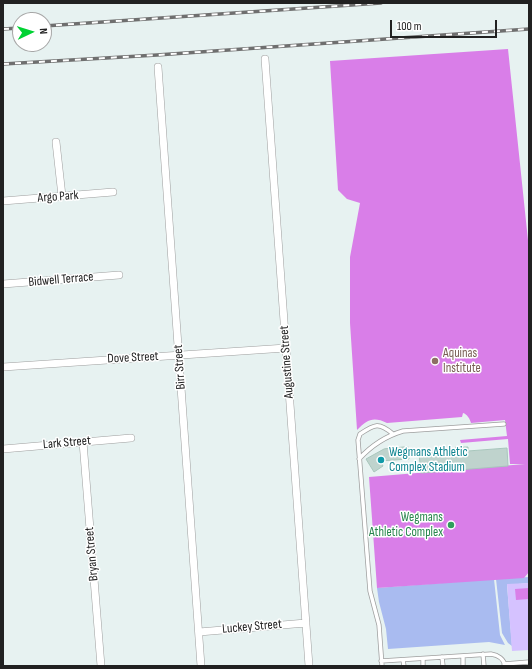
<!DOCTYPE html>
<html>
<head>
<meta charset="utf-8">
<style>
  body { margin:0 }
  #map { position:relative; width:532px; height:669px; overflow:hidden; background:#e7f2f1; font-family:"Sofia Sans Condensed",sans-serif }
  canvas { display:block }
  .frame { position:absolute; inset:0; border:4px solid #212121; pointer-events:none }
  .north { position:absolute; left:12px; top:12px; width:40px; height:40px; box-sizing:border-box; background:#fff; border:1px solid #a6a6a6; border-radius:50%; rotate:86deg; font-size:11px; font-weight:700; line-height:16px; text-align:center; color:#212121 }
  .north::after { content:''; display:block; margin:auto; width:14px; height:18px; background:#00d233; clip-path:polygon(50% 0,100% 100%,50% 72%,0 100%) }
  .scale { position:absolute; left:390px; top:20px; width:107px; height:18px; box-sizing:border-box; border:2px solid #212121; border-top:0; padding-left:5px; font-size:12px; line-height:14px; white-space:nowrap; color:#212121; -webkit-text-stroke:3px #fff; paint-order:stroke }
</style>
</head>
<body>
<div id="map">
<canvas width="532" height="669"></canvas>
<div class="frame"></div>
<div class="north">N</div>
<div class="scale">100 m</div>
</div>
<script>
const context = document.querySelector('canvas').getContext('2d');
context.lineJoin = 'round';
function paint(path, color) {
  context.fillStyle = color;
  context.fill(path, 'evenodd');
}
function strokePath(path, color, width, dash) {
  context.strokeStyle = color;
  context.lineWidth = width;
  context.lineCap = dash ? 'butt' : 'round';
  context.setLineDash(dash || []);
  context.stroke(path);
}
function write(font, color, halo, rows, align = 'center') {
  context.font = font + ' "Sofia Sans Condensed",sans-serif';
  context.lineWidth = 3;
  context.setLineDash([]);
  context.textBaseline = 'middle';
  context.strokeStyle = halo;
  context.fillStyle = color;
  for (const [text, x, y, turn = 0] of rows) {
    context.save();
    context.translate(x, y);
    context.rotate((+turn || 0) * Math.PI / 180);
    context.textAlign = isNaN(turn) ? turn : align;
    if (halo) context.strokeText(text, 0, 0);
    context.fillText(text, 0, 0);
    context.restore();
  }
}
const grass = new Path2D(`
  M529 577V583L507 585 512 646 508 643 502 633 496 579Z
  M494 579 500 635 505 645 489 642 388 649 386 629 379 602 377 588Z`);
const park = new Path2D(`
  M529 583V650L512 651 507 584Z`);
const pitch = new Path2D(`
  M508 49 529 250V572L524 578 377 588 369 477 525 464H510L508 439 461 443 460 440 507 436 505 420 471 423C470 419 467 414 463 413L462 417 387 423C373 416 367 420 357 430L350 323V257L360 203 347 199 338 190 330 61Z
  M529 588V599L516 600 515 589Z`);
const building = new Path2D(`
  M408 447 409 459 380 461 383 466 374 472 366 459 384 449Z
  M456 447H468V451L507 448 508 466 421 473 419 454 456 451Z`);
const service = new Path2D(`
  M359 459C371 446 386 436 403 431L504 424
  M483 654 484 666
  M463 656V666
  M442 657 443 666
  M423 659V666
  M403 660 404 666
  M381 661 491 654C498 655 504 659 505 666
  M504 664 529 662
  M382 666 379 625 370 591 358 440 360 434C375 424 379 422 393 434`);
const minor = new Path2D(`
  M265 59 309 666
  M158 67 201 666
  M56 142 62 196
  M3 201 113 192
  M3 284 119 275
  M3 367C97 360 192 355 286 348
  M83 442 101 666
  M3 449 131 438
  M199 632 306 623`);
const rail = new Path2D(`
  M44 26 381 3
  M3 29 20 28
  M3 64 157 55 529 29`);
const markers = [
  [435,361,4,"#8d6e63"],
  [381,460,4,"#0f9aa8"],
  [451,525,4,"#2e9e5b"]
];
const streetNames = [
  ["Argo Park",58,197,-4],
  ["Bidwell Terrace",61,280,-5],
  ["Dove Street",133,358,-3],
  ["Augustine Street",287,362,-94],
  ["Birr Street",180,367,-94],
  ["Lark Street",67,443,-5],
  ["Bryan Street",92,554,-95],
  ["Luckey Street",252,627,-5]
];
const educationNames = [
  ["Aquinas",443,354],
  ["Institute",443,369]
];
const cultureNames = [
  ["Wegmans Athletic",389,453],
  ["Complex Stadium",389,468]
];
const leisureNames = [
  ["Wegmans",443,518],
  ["Athletic Complex",443,533]
];
paint(grass, '#a9bbf0');
paint(park, '#d5c2ff');
paint(pitch, '#d97ee8');
paint(building, '#bfd3cd');
strokePath(building, '#a8c6bc', 1);
strokePath(service, '#9e9e9e', 5);
strokePath(minor, '#9e9e9e', 8);
strokePath(service, '#fff', 3.5);
strokePath(minor, '#fff', 7);
strokePath(rail, '#6f6f6f', 3.5);
strokePath(rail, '#fff', 2, [6]);
for (const [x, y, r, color] of markers) {
  const dot = new Path2D();
  dot.arc(x, y, r, 0, 2 * Math.PI);
  context.fillStyle = color;
  context.fill(dot);
  strokePath(dot, '#fff', 1.5);
}
write('13px', '#212121', '#fff', streetNames);
write('13px', '#785e54', '#fff', educationNames, 'left');
write('13px', '#0d838f', '#fff', cultureNames, 'left');
write('13px', '#27864d', '#fff', leisureNames, 'right');
</script>
</body>
</html>
